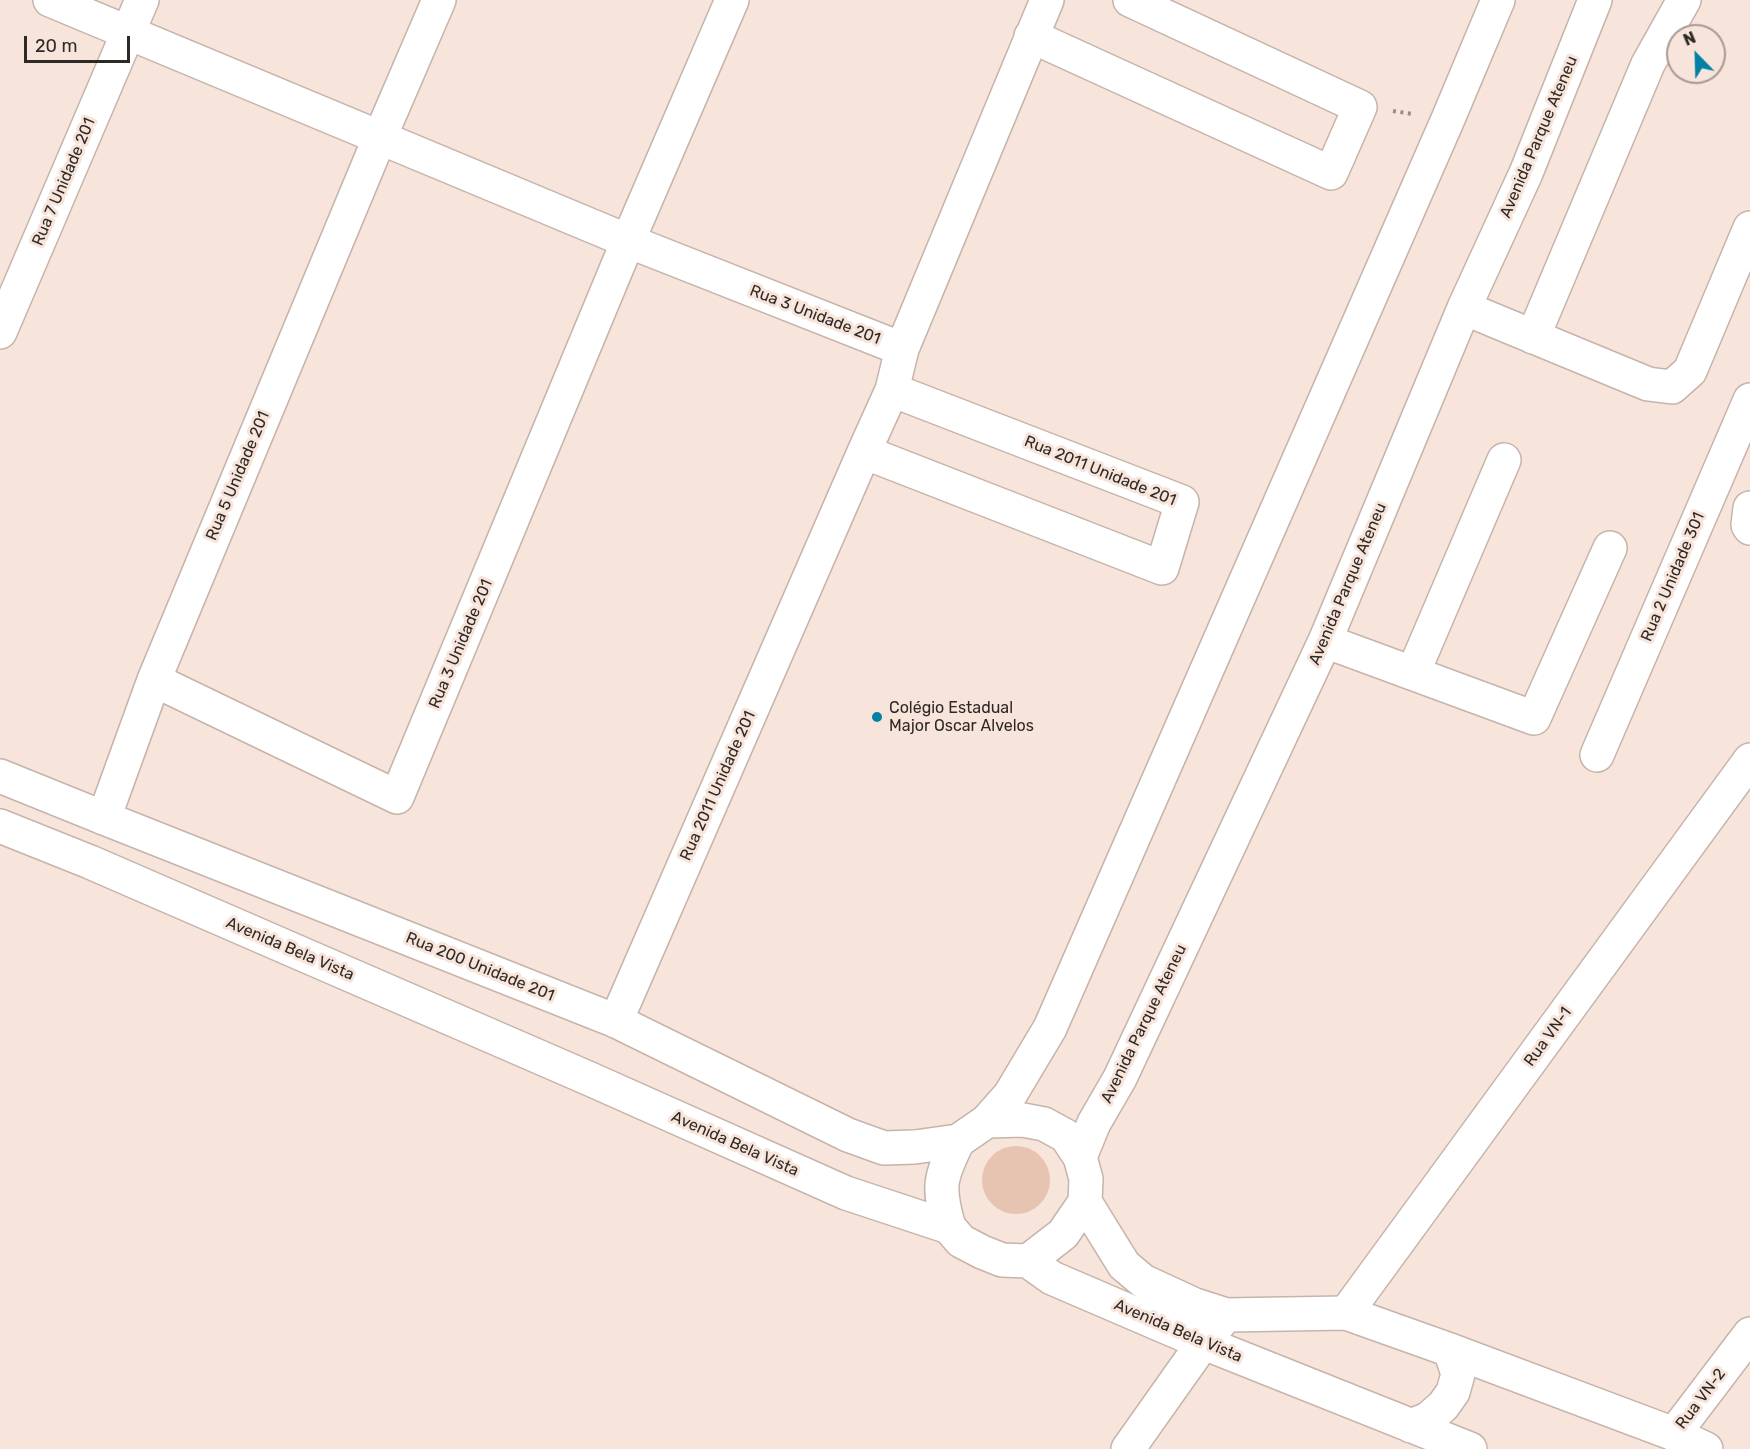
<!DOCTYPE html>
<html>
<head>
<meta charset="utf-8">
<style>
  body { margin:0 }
  #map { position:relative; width:1750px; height:1449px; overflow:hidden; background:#f7e4db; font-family:Rubik,sans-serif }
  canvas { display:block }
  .north { position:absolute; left:1666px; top:24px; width:60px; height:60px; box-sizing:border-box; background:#f7e4db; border:2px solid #a79992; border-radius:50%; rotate:337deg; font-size:16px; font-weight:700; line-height:24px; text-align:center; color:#2f2925 }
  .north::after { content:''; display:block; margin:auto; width:21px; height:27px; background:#0480a6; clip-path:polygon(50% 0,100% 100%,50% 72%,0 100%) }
  .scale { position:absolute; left:24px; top:36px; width:106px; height:27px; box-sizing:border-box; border:3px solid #2f2925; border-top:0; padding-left:8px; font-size:18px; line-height:21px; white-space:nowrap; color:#2f2925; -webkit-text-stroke:4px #f7e4db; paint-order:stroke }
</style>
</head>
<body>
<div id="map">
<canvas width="1750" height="1449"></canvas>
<div class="north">N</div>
<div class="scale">20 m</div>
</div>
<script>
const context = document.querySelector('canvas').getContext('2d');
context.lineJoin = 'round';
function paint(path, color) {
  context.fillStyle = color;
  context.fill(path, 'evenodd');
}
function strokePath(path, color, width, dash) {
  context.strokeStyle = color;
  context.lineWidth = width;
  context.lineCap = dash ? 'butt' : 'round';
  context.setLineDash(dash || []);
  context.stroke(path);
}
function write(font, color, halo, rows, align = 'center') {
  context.font = font + ' Rubik,sans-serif';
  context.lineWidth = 6;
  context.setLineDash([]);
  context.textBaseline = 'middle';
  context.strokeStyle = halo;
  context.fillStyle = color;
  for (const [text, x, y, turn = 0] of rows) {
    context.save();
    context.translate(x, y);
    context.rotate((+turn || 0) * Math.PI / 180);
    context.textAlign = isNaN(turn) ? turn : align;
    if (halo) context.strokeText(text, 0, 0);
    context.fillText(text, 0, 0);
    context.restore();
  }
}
const green = new Path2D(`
  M982 1180a34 34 0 1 1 68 0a34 34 0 1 1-68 0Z`);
const path = new Path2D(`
  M1393 111 1413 114`);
const minor = new Path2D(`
  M50 0 628 241 902 349
  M1031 36 1331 173 1360 107 1130 0
  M1464 308 1648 384 1672 387 1690 371 1750 228
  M0 332 142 0
  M1533 337 1648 64 1684 0
  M864 452 1162 568 1182 502 892 390
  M1750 508 1748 525 1750 528
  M1325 641 1534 718 1610 548
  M1413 673 1504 460
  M154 680 397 797 628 241 732 0
  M1597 755 1750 400
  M104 818 154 680 380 137 439 0
  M616 1021 864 452 892 390 902 349 1047 0
  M987 1121 1010 1095 1050 1028 1448 119 1498 0
  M1080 1157 1094 1123 1120 1078 1325 641 1464 308 1526 173 1595 0
  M1346 1313 1750 760
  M1674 1434 1750 1334
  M1128 1449 1203 1343 1226 1315`);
const major = new Path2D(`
  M0 776 104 818 616 1021 848 1135 884 1148 915 1147 958 1141 987 1121 1023 1120 1044 1124 1066 1136 1080 1157 1086 1179 1085 1202 1124 1265 1143 1281 1195 1305 1226 1315 1346 1313 1450 1350 1674 1434 1706 1449
  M0 826 90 862 590 1079 846 1193 949 1227 961 1241 982 1252 1002 1260 1028 1261 1052 1278 1194 1339 1470 1449
  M949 1227C937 1187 940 1177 958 1141
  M1028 1261 1063 1234 1085 1202
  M1411 1426 1428 1419 1443 1406 1453 1392 1458 1374 1450 1350`);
const markers = [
  [877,717,6,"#0480a6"]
];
const streetNames = [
  ["Avenida Parque Ateneu",1539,137,-67],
  ["Rua 7 Unidade 201",64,182,-67],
  ["Rua 3 Unidade 201",815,315,21],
  ["Rua 2011 Unidade 201",1100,471,22],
  ["Rua 5 Unidade 201",238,476,-67],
  ["Rua 2 Unidade 301",1673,577,-67],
  ["Avenida Parque Ateneu",1348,584,-67],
  ["Rua 3 Unidade 201",461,644,-67],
  ["Rua 2011 Unidade 201",718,786,-66],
  ["Avenida Bela Vista",290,949,23],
  ["Rua 200 Unidade 201",480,967,22],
  ["Avenida Parque Ateneu",1144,1024,-64],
  ["Rua VN-1",1548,1037,-54],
  ["Avenida Bela Vista",735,1144,24],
  ["Avenida Bela Vista",1178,1331,23],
  ["Rua VN-2",1701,1399,-53]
];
const poiNames = [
  ["Colégio Estadual",889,708],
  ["Major Oscar Alvelos",889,726]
];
paint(green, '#e7c3b1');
strokePath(minor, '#c6b4ab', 36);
strokePath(major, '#c6b4ab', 36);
strokePath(path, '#998c86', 4, [3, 4.5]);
strokePath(minor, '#fff', 33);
strokePath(major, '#fff', 33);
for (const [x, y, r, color] of markers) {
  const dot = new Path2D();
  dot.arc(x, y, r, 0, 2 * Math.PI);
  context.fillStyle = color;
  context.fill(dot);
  strokePath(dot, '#f7e4db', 2);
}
write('16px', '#2f2925', '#f7e4db', streetNames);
write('16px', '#2f2925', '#f7e4db', poiNames, 'left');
</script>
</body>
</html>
